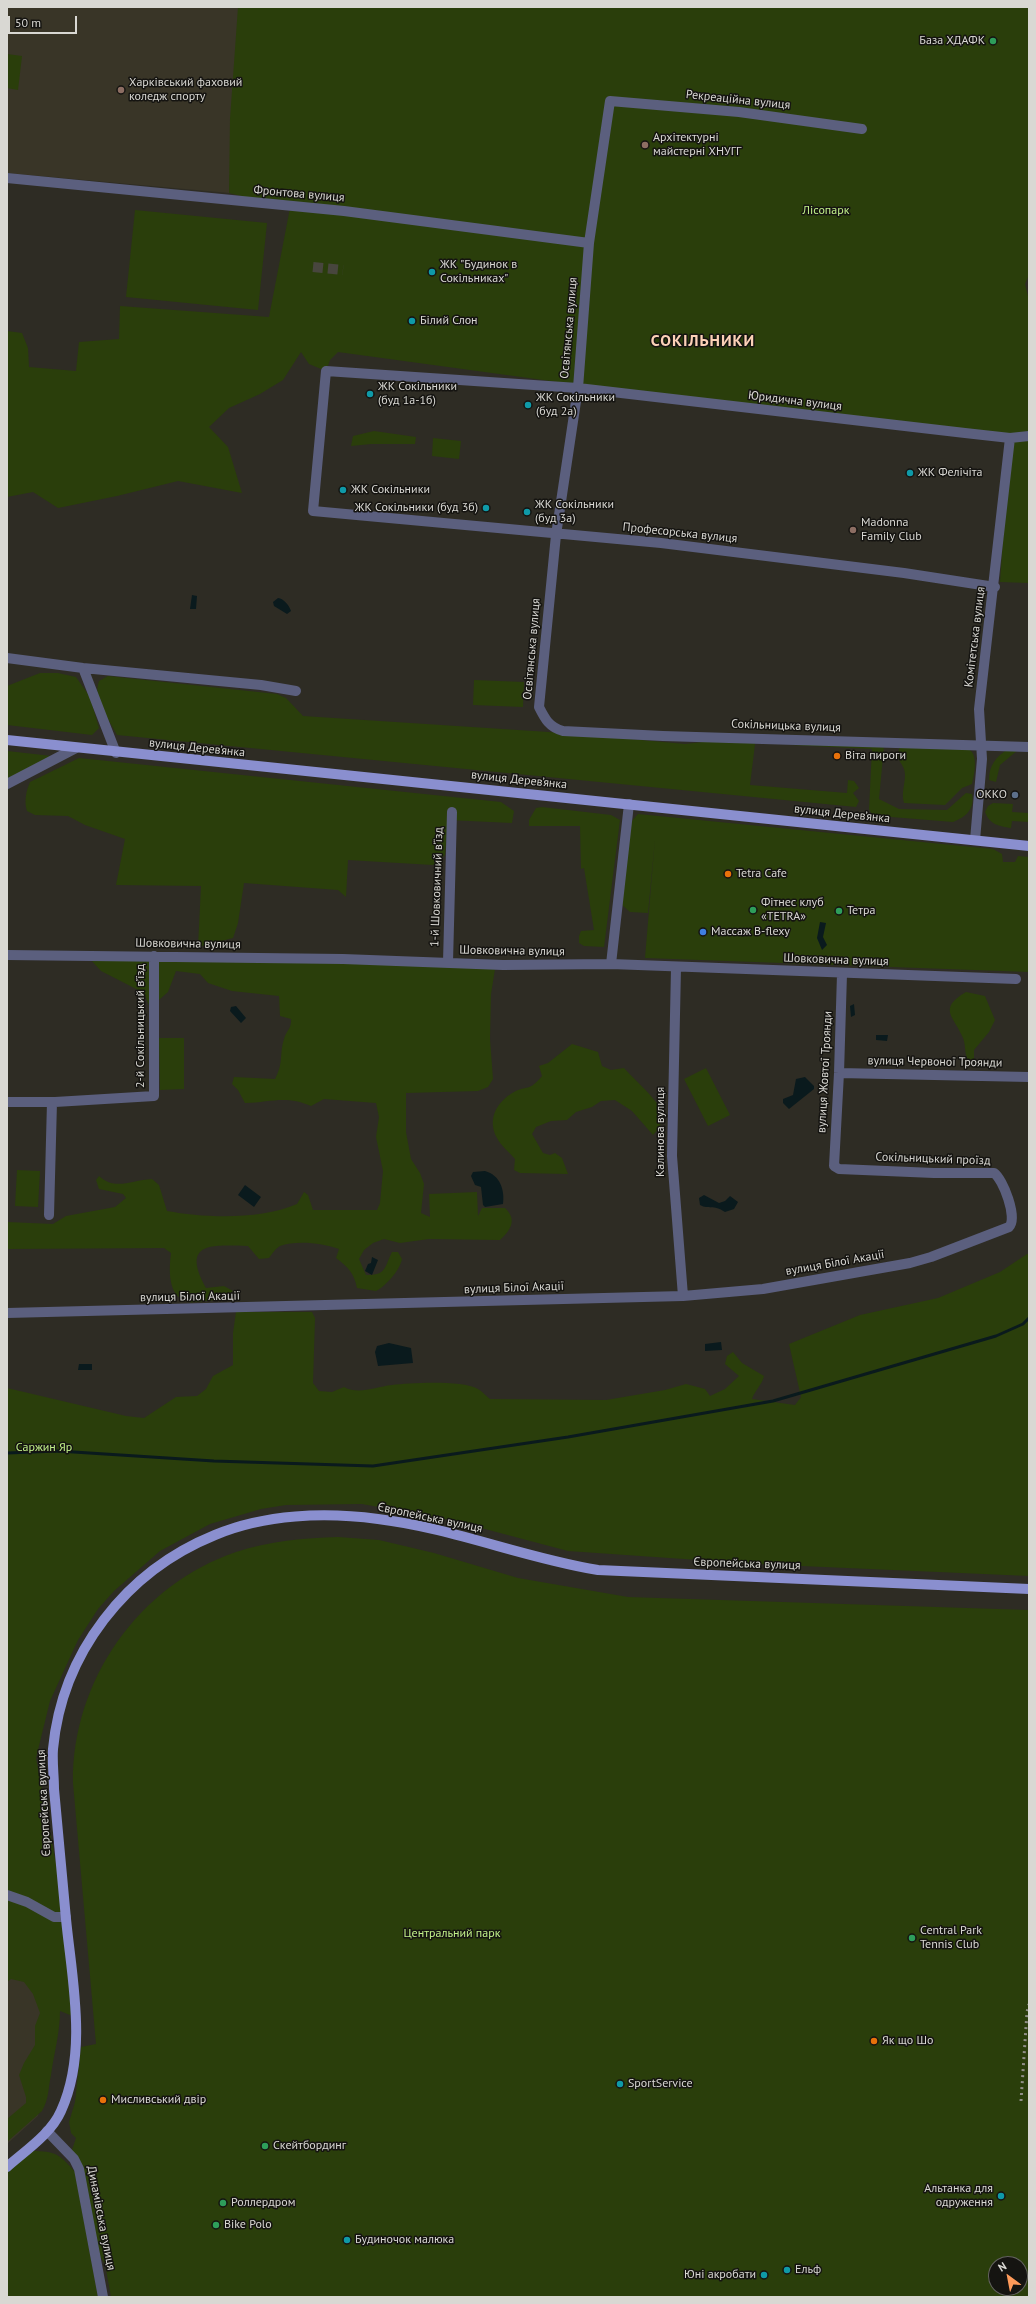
<!DOCTYPE html>
<html>
<head>
<meta charset="utf-8">
<style>
  body { margin:0 }
  #map { position:relative; width:1036px; height:2304px; overflow:hidden; background:#2e2c24; font-family:"PT Sans",sans-serif }
  canvas { display:block }
  .frame { position:absolute; inset:0; border:8px solid #d9d8d3; pointer-events:none }
  .north { position:absolute; left:988px; top:2256px; width:40px; height:40px; box-sizing:border-box; background:#151411; border:1px solid #63625f; border-radius:50%; rotate:328deg; font-size:11px; font-weight:700; line-height:16px; text-align:center; color:#d9d8d3 }
  .north::after { content:''; display:block; margin:auto; width:14px; height:18px; background:#ff9b5a; clip-path:polygon(50% 0,100% 100%,50% 72%,0 100%) }
  .scale { position:absolute; left:8px; top:16px; width:69px; height:18px; box-sizing:border-box; border:2px solid #d9d8d3; border-top:0; padding-left:5px; font-size:12px; line-height:14px; white-space:nowrap; color:#d9d8d3; -webkit-text-stroke:3px #151411; paint-order:stroke }
</style>
</head>
<body>
<div id="map">
<canvas width="1036" height="2304"></canvas>
<div class="frame"></div>
<div class="north">N</div>
<div class="scale">50 m</div>
</div>
<script>
const context = document.querySelector('canvas').getContext('2d');
context.lineJoin = 'round';
function paint(path, color) {
  context.fillStyle = color;
  context.fill(path, 'evenodd');
}
function strokePath(path, color, width, dash) {
  context.strokeStyle = color;
  context.lineWidth = width;
  context.lineCap = dash ? 'butt' : 'round';
  context.setLineDash(dash || []);
  context.stroke(path);
}
function write(font, color, halo, rows, align = 'center') {
  context.font = font + ' "PT Sans",sans-serif';
  context.lineWidth = 3;
  context.setLineDash([]);
  context.textBaseline = 'middle';
  context.strokeStyle = halo;
  context.fillStyle = color;
  for (const [text, x, y, turn = 0] of rows) {
    context.save();
    context.translate(x, y);
    context.rotate((+turn || 0) * Math.PI / 180);
    context.textAlign = isNaN(turn) ? turn : align;
    if (halo) context.strokeText(text, 0, 0);
    context.fillText(text, 0, 0);
    context.restore();
  }
}
const built = new Path2D(`
  M7 7H239L229 193 7 173Z
  M7 1951 56 2009 38 2116 7 2144Z`);
const green = new Path2D(`
  M238 7H1029V275L1025 284 1029 300V583L1000 582 1010 438 558 382 338 352 330 360 326 371 309 364 301 352 283 380 260 394 229 408 209 427 228 447 242 493 178 481 117 496 58 508 33 492 7 497V331L22 333 28 348 29 367 76 371 79 342 119 339 120 306 269 317 290 208 229 193 230 119Z
  M7 54 22 56 18 90 7 88Z
  M135 210 267 223 258 310 126 297Z
  M374 431 416 437 415 444H371L351 446 353 436Z
  M433 438 461 441 459 459 432 456Z
  M40 673H58L76 677 90 697 99 728 92 735 7 725V686Z
  M108 676 277 694 286 698 303 716 564 733 685 744 756 736 750 785 847 793 848 780 854 781 859 788 853 793 859 801 856 807 117 735C109 719 92 699 99 681Z
  M474 680 524 682 523 707 473 705Z
  M793 741 884 746 879 799 899 809 947 810 966 793 972 794C975 809 966 817 953 822L879 816 871 813 869 809 872 749 792 745Z
  M900 746C916 746 960 741 971 751 978 758 974 776 972 784L962 788 945 805 904 803C901 793 905 785 905 775 905 762 894 763 900 746Z
  M1008 749 1018 750 1000 765 996 782 989 780C989 765 996 757 1008 749Z
  M7 751 52 756 7 781Z
  M79 758 501 802 514 811 512 823 448 820 445 855 433 865 348 860 346 897 338 890 244 883 238 923 233 938 198 947 201 886 116 885 125 839 85 825 68 816 35 815 27 811C24 802 26 791 30 782Z
  M993 803 1013 804 1012 812 1028 813 1029 811V822L1012 821 1011 828C999 826 990 825 985 812L988 806Z
  M542 807 611 815 620 820 604 947 584 946 579 943V936L581 931 594 930 584 868 581 869 580 826H529V820L536 808Z
  M638 814 993 849 1002 854 1003 862H1015L1018 856 1029 857V972L645 958 655 839 648 913 630 912 622 905 630 823Z
  M90 959 316 960 495 969 491 994 490 1039 493 1079 488 1087 478 1091 406 1093V1132L411 1159 420 1173 424 1184 421 1213 430 1217 429 1194 477 1192 478 1216 482 1208H505C518 1220 510 1231 500 1240L429 1239 400 1243 384 1239 373 1243 364 1250 359 1259 366 1275C387 1275 384 1268 392 1252H398L402 1259C400 1270 386 1286 376 1291L357 1288C354 1273 348 1267 336 1258L339 1249C323 1243 296 1240 280 1246 276 1248 272 1254 269 1258L259 1259 248 1246C213 1245 180 1241 206 1288L224 1286 233 1291C224 1299 217 1300 205 1301 200 1301 194 1303 189 1302 167 1298 169 1269 171 1253L164 1248 7 1249V1222L53 1224 66 1216 115 1207 126 1198 123 1194 99 1189 96 1180 99 1176C115 1191 131 1180 152 1179L159 1185 167 1211C205 1218 260 1220 297 1204L304 1192 308 1195 313 1210H377L380 1203 383 1171 376 1137 379 1117 376 1103 324 1099 311 1106C287 1095 271 1102 245 1103L238 1090 232 1084 234 1077 275 1079C284 1062 279 1055 284 1039 286 1031 292 1028 291 1019L280 1016 279 996 232 991 208 983 200 974 176 971 168 992 150 1008 144 993 101 971Z
  M966 992 985 996 995 1020 989 1032 974 1050V1060H968C964 1053 966 1045 963 1038 954 1016 937 1009 966 992Z
  M159 1038H184V1089L160 1090Z
  M572 1044 598 1052 602 1066 611 1070 624 1068C637 1082 651 1094 662 1110L660 1127 653 1135 632 1111 615 1100 601 1101 592 1107 576 1112 567 1120 551 1121 536 1127 532 1134 543 1153 550 1155 555 1153 562 1158 568 1174 520 1173 514 1170 515 1159C510 1153 501 1146 497 1138 487 1120 496 1102 514 1092 527 1085 529 1092 542 1076L539 1066 548 1063Z
  M706 1068 730 1115 708 1126 684 1079Z
  M17 1170 40 1171 38 1207 15 1206Z
  M1027 1254H1029V1576L756 1564 568 1551 451 1520 362 1504 286 1505 261 1509 210 1524 160 1551 114 1591 98 1609 78 1640 50 1701 36 1758 66 1917 75 2017 60 2011C60 2033 54 2053 51 2075 48 2089 49 2099 42 2111L7 2142V2119L26 2103V2097L19 2075 24 2063 35 2045V2026L40 2013 33 1994 24 1982 11 1979 7 1982V1388L126 1416 144 1418 176 1397 197 1396 206 1389 213 1376 233 1365V1333L236 1312H312L315 1318 313 1383 319 1391 332 1392 344 1387C359 1395 375 1387 392 1385 410 1383 462 1380 478 1389 482 1391 486 1396 490 1399L606 1400 665 1390 686 1384 705 1389 710 1396 725 1389 739 1376 725 1364 727 1356 733 1352 742 1363 764 1376C762 1385 755 1390 752 1399L795 1405 801 1397 789 1344 860 1315 938 1298 1000 1272Z
  M338 1537 379 1540 434 1553 518 1578 628 1597 1029 1610V2297H111L105 2264 97 2252 72 2150 76 2138 71 2133 69 2122 75 2102 81 2047 96 2044 73 1783C72 1680 139 1585 236 1552 269 1541 304 1538 338 1537ZM996 2264H1020V2288H996Z
  M32 2151C55 2151 60 2154 75 2172L98 2297H7V2165Z`);
const water = new Path2D(`
  M192 595 197 596 196 609H190Z
  M278 598C284 599 289 605 291 611L287 614 274 606 273 602Z
  M820 922 826 923 823 937 827 945 822 950 817 938Z
  M854 1004 855 1015 851 1017 850 1006Z
  M236 1006 246 1018 241 1023 230 1011 231 1007Z
  M876 1035H888L887 1041 876 1040Z
  M805 1077 814 1086V1089L789 1109 783 1103V1099L793 1095 796 1079Z
  M485 1171C500 1175 505 1190 503 1204L485 1207 483 1205 481 1187 475 1185 471 1176 473 1172Z
  M245 1185 261 1197 254 1207 238 1195Z
  M704 1195 719 1203 725 1201 730 1196 738 1202 734 1209 725 1212C713 1204 709 1210 700 1205L699 1198Z
  M372 1257 378 1260 372 1275 365 1271 368 1264 371 1263Z
  M721 1342 722 1350 705 1351V1344Z
  M389 1343 411 1348 413 1363 378 1366 375 1352 377 1346Z
  M79 1364H92V1370H78Z`);
const stream = new Path2D(`
  M7 1453 58 1451 214 1461 373 1466 568 1437 773 1401 996 1336 1023 1324 1029 1318`);
const minorTunnel = new Path2D(`
  M313 267 343 270`);
const minor = new Path2D(`
  M862 129 739 112 610 101 589 243 578 388 556 535 539 707C545 719 549 727 563 731L663 736 1029 747
  M7 178 344 211 589 243
  M995 587 904 573 661 543 313 511 326 371 578 388 965 433 1010 438 1029 436
  M7 658 83 668 261 685 296 691
  M83 668 116 753
  M7 784 76 748
  M975 840 982 759 979 709 1010 438
  M7 955 343 959 503 965 611 964 1016 979
  M448 962 452 812
  M611 964 629 804
  M676 968 672 1156 683 1296
  M839 1073 1029 1077
  M7 1102H55L154 1096V956
  M49 1215 52 1102
  M7 1313 683 1296 763 1289 910 1263 931 1257 1009 1227C1018 1218 1003 1179 994 1173H934L839 1169 834 1166 839 1073 842 974
  M7 1895 27 1902 54 1917H66
  M47 2131 74 2159 79 2169 103 2297`);
const major = new Path2D(`
  M7 740 1029 846
  M7 2167C25 2151 51 2134 61 2111 88 2052 72 1980 66 1919 62 1875 58 1832 54 1789 54 1776 52 1762 53 1749 62 1653 126 1571 215 1535 265 1514 325 1512 378 1519 453 1528 524 1558 598 1570L1029 1589`);
const rail = new Path2D(`
  M1021 2101 1027 2012 1029 2004`);
const markers = [
  [993,41,4,"#2e9e5b"],
  [121,90,4,"#8d6e63"],
  [645,145,4,"#8d6e63"],
  [432,272,4,"#0f9aa8"],
  [412,321,4,"#0f9aa8"],
  [370,394,4,"#0f9aa8"],
  [528,405,4,"#0f9aa8"],
  [910,473,4,"#0f9aa8"],
  [343,490,4,"#0f9aa8"],
  [486,508,4,"#0f9aa8"],
  [527,512,4,"#0f9aa8"],
  [853,530,4,"#8d6e63"],
  [837,756,4,"#e8710a"],
  [1015,795,4,"#5c6f8a"],
  [728,874,4,"#e8710a"],
  [753,910,4,"#2e9e5b"],
  [839,911,4,"#2e9e5b"],
  [703,932,4,"#3f7fe0"],
  [912,1938,4,"#2e9e5b"],
  [874,2041,4,"#e8710a"],
  [620,2084,4,"#0f9aa8"],
  [103,2100,4,"#e8710a"],
  [265,2146,4,"#2e9e5b"],
  [1001,2196,4,"#0f9aa8"],
  [223,2203,4,"#2e9e5b"],
  [216,2225,4,"#2e9e5b"],
  [347,2240,4,"#0f9aa8"],
  [787,2270,4,"#0f9aa8"],
  [764,2275,4,"#0f9aa8"]
];
const poiNames = [
  ["База ХДАФК",985,41,"right"],
  ["Харківський фаховий",129,83],
  ["коледж спорту",129,97],
  ["Архітектурні",653,138],
  ["майстерні ХНУГГ",653,152],
  ["ЖК \"Будинок в",440,265],
  ["Сокільниках\"",440,279],
  ["Білий Слон",420,321],
  ["ЖК Сокільники",378,387],
  ["(буд 1а-1б)",378,401],
  ["ЖК Сокільники",536,398],
  ["(буд 2а)",536,412],
  ["ЖК Фелічіта",918,473],
  ["ЖК Сокільники",351,490],
  ["ЖК Сокільники",535,505],
  ["(буд 3а)",535,519],
  ["ЖК Сокільники (буд 3б)",478,508,"right"],
  ["Madonna",861,523],
  ["Family Club",861,537],
  ["Віта пироги",845,756],
  ["ОККО",1007,795,"right"],
  ["Tetra Cafe",736,874],
  ["Фітнес клуб",761,903],
  ["«TETRA»",761,917],
  ["Тетра",847,911],
  ["Массаж B-flexy",711,932],
  ["Central Park",920,1931],
  ["Tennis Club",920,1945],
  ["Як що Шо",882,2041],
  ["SportService",628,2084],
  ["Мисливський двір",111,2100],
  ["Скейтбординг",273,2146],
  ["Альтанка для",993,2189,"right"],
  ["одруження",993,2203,"right"],
  ["Роллердром",231,2203],
  ["Bike Polo",224,2225],
  ["Будиночок малюка",355,2240],
  ["Ельф",795,2270],
  ["Юні акробати",756,2275,"right"]
];
const streetNames = [
  ["Рекреаційна вулиця",738,100,6],
  ["Фронтова вулиця",299,194,5],
  ["Освітянська вулиця",569,328,-85],
  ["Юридична вулиця",795,401,7],
  ["Професорська вулиця",680,533,6],
  ["Комітетська вулиця",975,637,-83],
  ["Освітянська вулиця",532,649,-85],
  ["Сокільницька вулиця",786,726,2],
  ["вулиця Дерев’янка",197,748,6],
  ["вулиця Дерев’янка",519,780,6],
  ["вулиця Дерев’янка",842,814,6],
  ["1-й Шовковичний в’їзд",437,887,-88],
  ["Шовковична вулиця",188,944,1],
  ["Шовковична вулиця",512,951,1],
  ["Шовковична вулиця",836,960,2],
  ["2-й Сокільницький в’їзд",141,1026,-90],
  ["вулиця Червоної Троянди",935,1062,1],
  ["вулиця Жовтої Троянди",825,1072,-87],
  ["Калинова вулиця",661,1132,-90],
  ["Сокільницький проїзд",933,1159,2],
  ["вулиця Білої Акації",835,1263,-10],
  ["вулиця Білої Акації",514,1288,-2],
  ["вулиця Білої Акації",190,1297,-1],
  ["Європейська вулиця",430,1518,12],
  ["Європейська вулиця",747,1564,2],
  ["Європейська вулиця",44,1803,-93],
  ["Динамівська вулиця",101,2218,79]
];
const parkNames = [
  ["Лісопарк",826,211],
  ["Саржин Яр",44,1448],
  ["Центральний парк",452,1934]
];
const districtNames = [
  ["СОКІЛЬНИКИ",703,341]
];
paint(built, '#393527');
paint(green, '#2a3e0b');
paint(water, '#0a1a1d');
strokePath(stream, '#0a1a1d', 3);
strokePath(minorTunnel, '#48463e', 10, [10, 5]);
strokePath(minor, '#5b5f7e', 10);
strokePath(major, '#8a8fcf', 10);
strokePath(rail, '#908f88', 3, [2, 4]);
for (const [x, y, r, color] of markers) {
  const dot = new Path2D();
  dot.arc(x, y, r, 0, 2 * Math.PI);
  context.fillStyle = color;
  context.fill(dot);
  strokePath(dot, '#151411', 1.5);
}
write('12px', '#d9d8d3', '#151411', poiNames, 'left');
write('12px', '#d9d8d3', '#151411', streetNames);
write('12px', '#c1f089', '#151411', parkNames);
context.letterSpacing = '1px';
write('bold 16px', '#fcd1b7', '#151411', districtNames);
context.letterSpacing = '0px';
</script>
</body>
</html>
